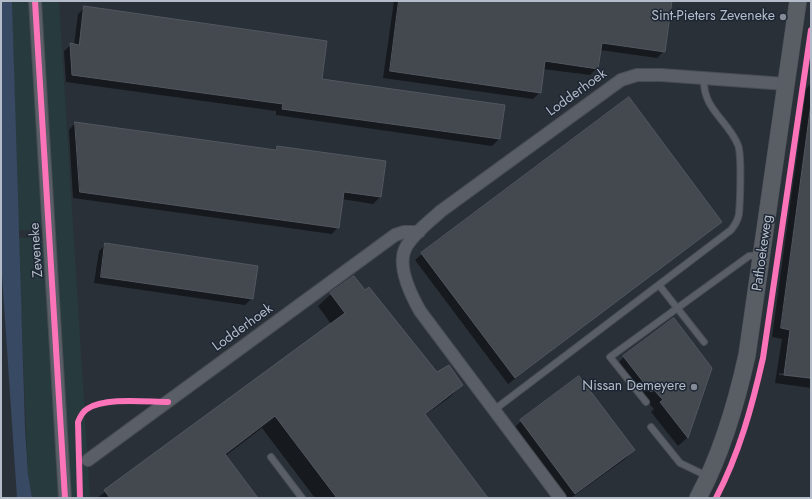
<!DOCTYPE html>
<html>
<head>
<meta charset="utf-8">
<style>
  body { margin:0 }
  #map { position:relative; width:812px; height:499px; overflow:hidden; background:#2a3038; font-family:Jost,sans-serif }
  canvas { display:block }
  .frame { position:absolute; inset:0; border:2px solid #b4bcc9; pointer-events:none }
</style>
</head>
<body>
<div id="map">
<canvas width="812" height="499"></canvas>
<div class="frame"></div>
</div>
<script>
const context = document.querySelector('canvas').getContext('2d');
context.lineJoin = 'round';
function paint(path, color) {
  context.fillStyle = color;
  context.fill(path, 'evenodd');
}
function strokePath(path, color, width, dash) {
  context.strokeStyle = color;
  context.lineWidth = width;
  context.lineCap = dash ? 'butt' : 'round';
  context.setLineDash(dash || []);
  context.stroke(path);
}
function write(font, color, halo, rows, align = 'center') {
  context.font = font + ' Jost,sans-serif';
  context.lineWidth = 3;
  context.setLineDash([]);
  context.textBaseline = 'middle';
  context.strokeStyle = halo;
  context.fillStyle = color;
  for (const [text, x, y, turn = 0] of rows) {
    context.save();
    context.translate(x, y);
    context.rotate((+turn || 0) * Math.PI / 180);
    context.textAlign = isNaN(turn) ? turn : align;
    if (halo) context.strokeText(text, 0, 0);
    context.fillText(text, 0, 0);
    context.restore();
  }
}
const green = new Path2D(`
  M12 1H59L90 498H32L28 474 18 238H38L51 246 50 223 38 230H18Z`);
const water = new Path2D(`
  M1 1H12L25 429 28 474 32 498H17L1 260Z`);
const shadow = new Path2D(`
  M394 1H671L664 51 657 58 600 50 597 68 590 75 543 69 540 92 533 99 383 78Z
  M85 7 321 80 499 139 492 146 276 115V111L66 82 64 51 71 45H74L78 14Z
  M811 83V377L779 373V375L811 379V388L775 383 782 339 772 337 806 89Z
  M75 123 273 151 277 147 380 197 373 204 342 199 338 227 332 234 73 198 69 130Z
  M721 222 508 384 415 260 422 254Z
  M106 244 252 298 245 305 94 283 99 251Z
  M331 294 437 374 462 385 450 397 425 415 487 498H315L262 428 225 456 257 498H97L331 324 318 306Z
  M624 357 711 368 687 438 678 446 651 412 654 409 615 366Z
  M521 421 634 450 625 459 571 498H562L512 430Z`);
const building = new Path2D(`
  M399 1H672L665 52 602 43 598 69 545 61 541 93 390 71Z
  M84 6 327 41 322 79 505 105 500 139 282 109 283 104 72 75 70 43 79 45Z
  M629 97 722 222 515 378 421 253Z
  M811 104V378L784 375 790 330 781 328Z
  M75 122 276 150 277 146 386 161 381 197 344 192 339 228 80 192Z
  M105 243 258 266 253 299 101 277Z
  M354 276 365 290 369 287 437 372 449 365 463 385 425 414 488 498H337L275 416 225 454 258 498H110L104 490 345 313 330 293Z
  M674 318 712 368 688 438 660 402 663 400 654 390 651 392 623 356Z
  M579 376 635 450 575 494 520 420Z`);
const service = new Path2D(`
  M659 285 704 342
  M646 402 610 357 749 256 759 255
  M494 410 731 230C735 225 738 220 739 214 740 202 742 155 738 145 728 120 702 109 704 78
  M651 427 680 463 707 476
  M271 457 302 498`);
const minor = new Path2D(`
  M35 1 65 498
  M88 460 395 235 404 232H419
  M560 498 420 311C411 295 396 265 406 247 414 233 429 222 441 211L621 80 637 75H661L786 84`);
const secondary = new Path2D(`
  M698 498C722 453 736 405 747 355L798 1`);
const cycleway = new Path2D(`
  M35 1 65 498
  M80 498 78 422C80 417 82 412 87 409 105 397 147 402 168 402
  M716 498C739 454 752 407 763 358L811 30`);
const markers = [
  [783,17,4,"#848b96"],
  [694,387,4,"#848b96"]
];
const poiNames = [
  ["Sint-Pieters Zeveneke",775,17],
  ["Nissan Demeyere",686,387]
];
const streetNames = [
  ["Lodderhoek",577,93,-36],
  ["Zeveneke",37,250,-94],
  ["Pathoekeweg",763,253,-82],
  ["Lodderhoek",243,328,-36]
];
paint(green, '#273a3e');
paint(water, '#384963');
paint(shadow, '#0007');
paint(building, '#444950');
strokePath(building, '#52575f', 1);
strokePath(service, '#484c53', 8);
strokePath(minor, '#484c53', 14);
strokePath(secondary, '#484c53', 18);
strokePath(service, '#5a5e66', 6);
strokePath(minor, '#5a5e66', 12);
strokePath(secondary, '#595d64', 17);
strokePath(cycleway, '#fb73b8', 6);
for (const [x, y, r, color] of markers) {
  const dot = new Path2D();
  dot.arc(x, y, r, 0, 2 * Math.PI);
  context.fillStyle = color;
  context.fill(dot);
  strokePath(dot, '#1d2633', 1.5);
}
write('14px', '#b4bcc9', '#1d2633', poiNames, 'right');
write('14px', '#b4bcc9', '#1d2633', streetNames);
</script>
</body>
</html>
